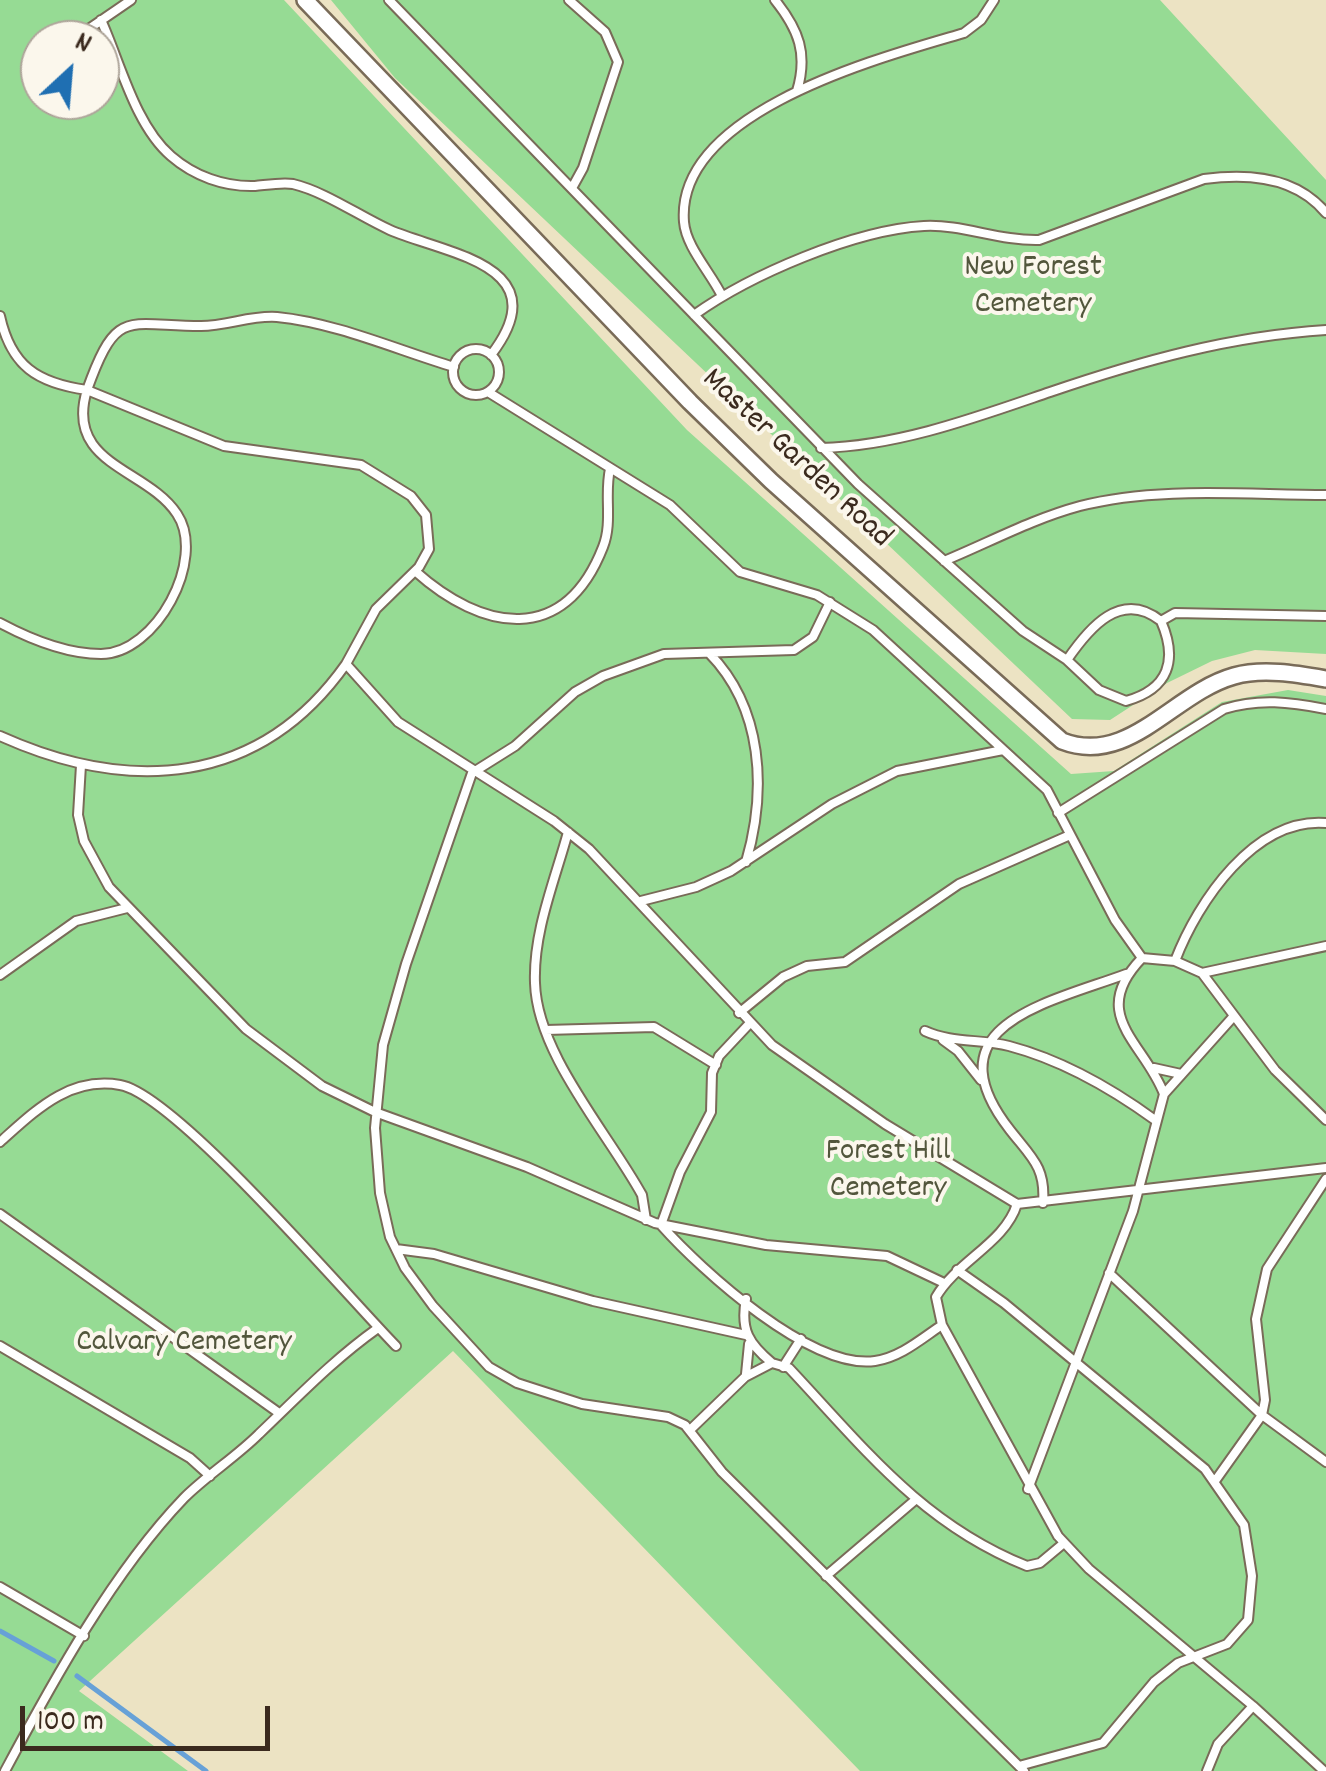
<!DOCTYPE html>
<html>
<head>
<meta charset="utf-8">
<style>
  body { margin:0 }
  #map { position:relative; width:1326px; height:1771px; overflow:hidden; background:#ece3c3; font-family:Dekko,sans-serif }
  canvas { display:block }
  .north { position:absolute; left:20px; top:20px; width:100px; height:100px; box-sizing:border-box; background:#fbf7ec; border:2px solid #aea59a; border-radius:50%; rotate:26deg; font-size:28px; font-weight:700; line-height:40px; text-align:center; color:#3b2a1e }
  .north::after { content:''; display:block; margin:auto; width:35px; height:45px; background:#1f6fb2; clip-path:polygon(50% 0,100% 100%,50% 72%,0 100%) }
  .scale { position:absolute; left:20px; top:1706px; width:250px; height:45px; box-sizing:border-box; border:5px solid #3b2a1e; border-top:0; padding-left:12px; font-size:30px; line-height:35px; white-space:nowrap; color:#3b2a1e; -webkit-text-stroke:8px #fbf7ec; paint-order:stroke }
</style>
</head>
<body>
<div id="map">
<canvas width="1326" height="1771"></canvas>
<div class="north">N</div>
<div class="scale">100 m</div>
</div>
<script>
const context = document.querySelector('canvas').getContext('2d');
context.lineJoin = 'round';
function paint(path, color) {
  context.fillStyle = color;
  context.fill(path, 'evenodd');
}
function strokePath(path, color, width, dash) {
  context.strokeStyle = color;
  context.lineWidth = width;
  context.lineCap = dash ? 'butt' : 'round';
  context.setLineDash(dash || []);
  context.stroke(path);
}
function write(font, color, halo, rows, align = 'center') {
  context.font = font + ' Dekko,sans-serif';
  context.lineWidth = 8;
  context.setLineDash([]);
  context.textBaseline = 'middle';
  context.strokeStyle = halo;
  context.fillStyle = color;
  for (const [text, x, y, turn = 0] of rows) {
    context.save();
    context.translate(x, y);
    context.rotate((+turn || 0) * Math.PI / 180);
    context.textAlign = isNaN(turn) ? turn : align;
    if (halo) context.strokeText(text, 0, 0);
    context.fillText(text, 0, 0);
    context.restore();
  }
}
const green = new Path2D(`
  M0 0H284L687 430 1071 774 1114 771 1222 702 1288 690 1326 696V1771H860L453 1351 79 1691 188 1771H0ZM40 40H100V100H40Z
  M331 0H1160L1326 180V654L1255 650 1212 661 1167 683 1110 720 1072 719 395 78Z`);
const stream = new Path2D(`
  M0 1631 54 1661
  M77 1676 206 1771`);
const service = new Path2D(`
  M389 0 858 484 1023 631 1067 660 1099 690 1126 701C1169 689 1178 660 1161 621L1175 613 1326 616
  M569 0 605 32 618 62 583 168 572 188
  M775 0C799 30 808 54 797 91
  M101 20C120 62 135 125 171 156 194 176 224 187 255 186 266 185 282 182 293 184 326 192 359 216 390 230 446 254 560 265 491 355
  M77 37 131 0
  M722 296C711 273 686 247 684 222 675 111 883 57 964 33L981 20 994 0
  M694 315C750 275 854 230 924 226 962 224 999 241 1039 240L1204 179C1248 173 1296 176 1326 213
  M0 316C11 366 37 383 87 390 64 465 147 468 177 514 207 559 156 654 101 654 67 654 30 639 0 623
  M453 372a23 23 0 1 1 46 0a23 23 0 1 1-46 0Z
  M454 367C397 350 337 323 277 317 251 315 227 326 201 326 127 326 117 306 87 390L224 446 361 465 411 496 426 515 429 549 419 567 376 609 346 664 398 722 554 821 589 849 772 1045 885 1124 1017 1204 1326 1168
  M488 392 670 505 740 572 817 595 873 630 1047 790 1115 920 1142 958 1175 961 1202 973 1275 1070 1326 1120
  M821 448C899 446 977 417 1050 392 1141 361 1230 336 1326 330
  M944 561C990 542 1032 519 1080 506 1157 486 1247 495 1326 495
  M415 571C482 631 564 647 603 547 613 522 604 495 610 469
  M830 602 813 637 794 650 664 654 603 676 575 692 515 746 472 773 406 964 383 1045 375 1128 380 1193 390 1237 405 1268 433 1306 489 1367 517 1383 582 1404 668 1417 685 1425 722 1472 1024 1771
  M709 653C763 708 767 790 746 862
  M1067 660C1089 628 1121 589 1161 621
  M0 736C129 794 259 787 346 664
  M81 765 78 815 84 841 109 887 246 1029 322 1086 375 1112 527 1167 655 1223 766 1245 887 1256 944 1283
  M1058 813 1224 709C1259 698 1290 702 1326 709
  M568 832C555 880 533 932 535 983 537 1054 608 1133 642 1195L646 1220
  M641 901 696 887 731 871 832 804 897 771 1003 750
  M1142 958C1087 1015 1144 1042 1164 1094
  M1175 961C1198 901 1255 817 1326 823
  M1202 973 1326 946
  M0 975 76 921 127 908
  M739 1013 783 977 807 966 845 962 959 884 1070 835
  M750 1023 719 1056 712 1073 711 1112 680 1172 661 1225C702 1271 811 1370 875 1361 901 1357 921 1339 942 1325
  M546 1030 654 1027 716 1065
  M925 1031C951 1043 981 1039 1009 1046 1062 1060 1111 1088 1155 1120
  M943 1040 958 1051 981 1080
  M1154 1068 1181 1074
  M0 1142C35 1111 69 1076 120 1085 175 1094 347 1296 396 1346
  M1043 1203C1046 1167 1031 1157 1010 1130 928 1025 1048 1003 1126 974
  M1017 1204C1005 1243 957 1261 936 1297L942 1325 1058 1536 1089 1569 1253 1706
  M0 1214 279 1413
  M396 1249 434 1254 593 1301 746 1335
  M957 1270 1004 1303 1205 1469 1244 1525 1252 1576 1248 1620 1227 1644 1178 1663 1154 1682 1103 1743 1019 1766
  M1109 1273 1262 1415 1326 1462
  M746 1299C740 1330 749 1344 772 1363
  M0 1346 190 1458 210 1476
  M783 1367 801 1339
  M746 1374 749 1344
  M690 1430 745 1377 772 1363 789 1368C864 1448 922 1524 1027 1566L1040 1563 1064 1543
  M1215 1481 1262 1415 1265 1400 1256 1319 1267 1269 1326 1179
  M1028 1489 1133 1211 1164 1094 1233 1017
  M826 1576 914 1501
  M0 1587 84 1636
  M5 1771C53 1681 113 1572 184 1498 207 1475 236 1457 259 1434 299 1396 333 1360 378 1328
  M1207 1771 1218 1744 1253 1706 1324 1771`);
const minor = new Path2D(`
  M305 0 690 402 771 481 1062 741C1129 767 1173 693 1234 676 1263 668 1297 674 1326 679`);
const parkNames = [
  ["New Forest",1033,270],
  ["Cemetery",1033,307],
  ["Forest Hill",888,1154],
  ["Cemetery",888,1191],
  ["Calvary Cemetery",184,1345]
];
const streetNames = [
  ["Master Garden Road",795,460,43]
];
paint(green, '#96db94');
strokePath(stream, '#67a1d7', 5);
strokePath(service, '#796b58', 12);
strokePath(minor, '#796b58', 20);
strokePath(service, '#fff', 8);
strokePath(minor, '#fff', 15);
write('32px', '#52563c', '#fbf7ec', parkNames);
write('32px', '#3b2a1e', '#fbf7ec', streetNames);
</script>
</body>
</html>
